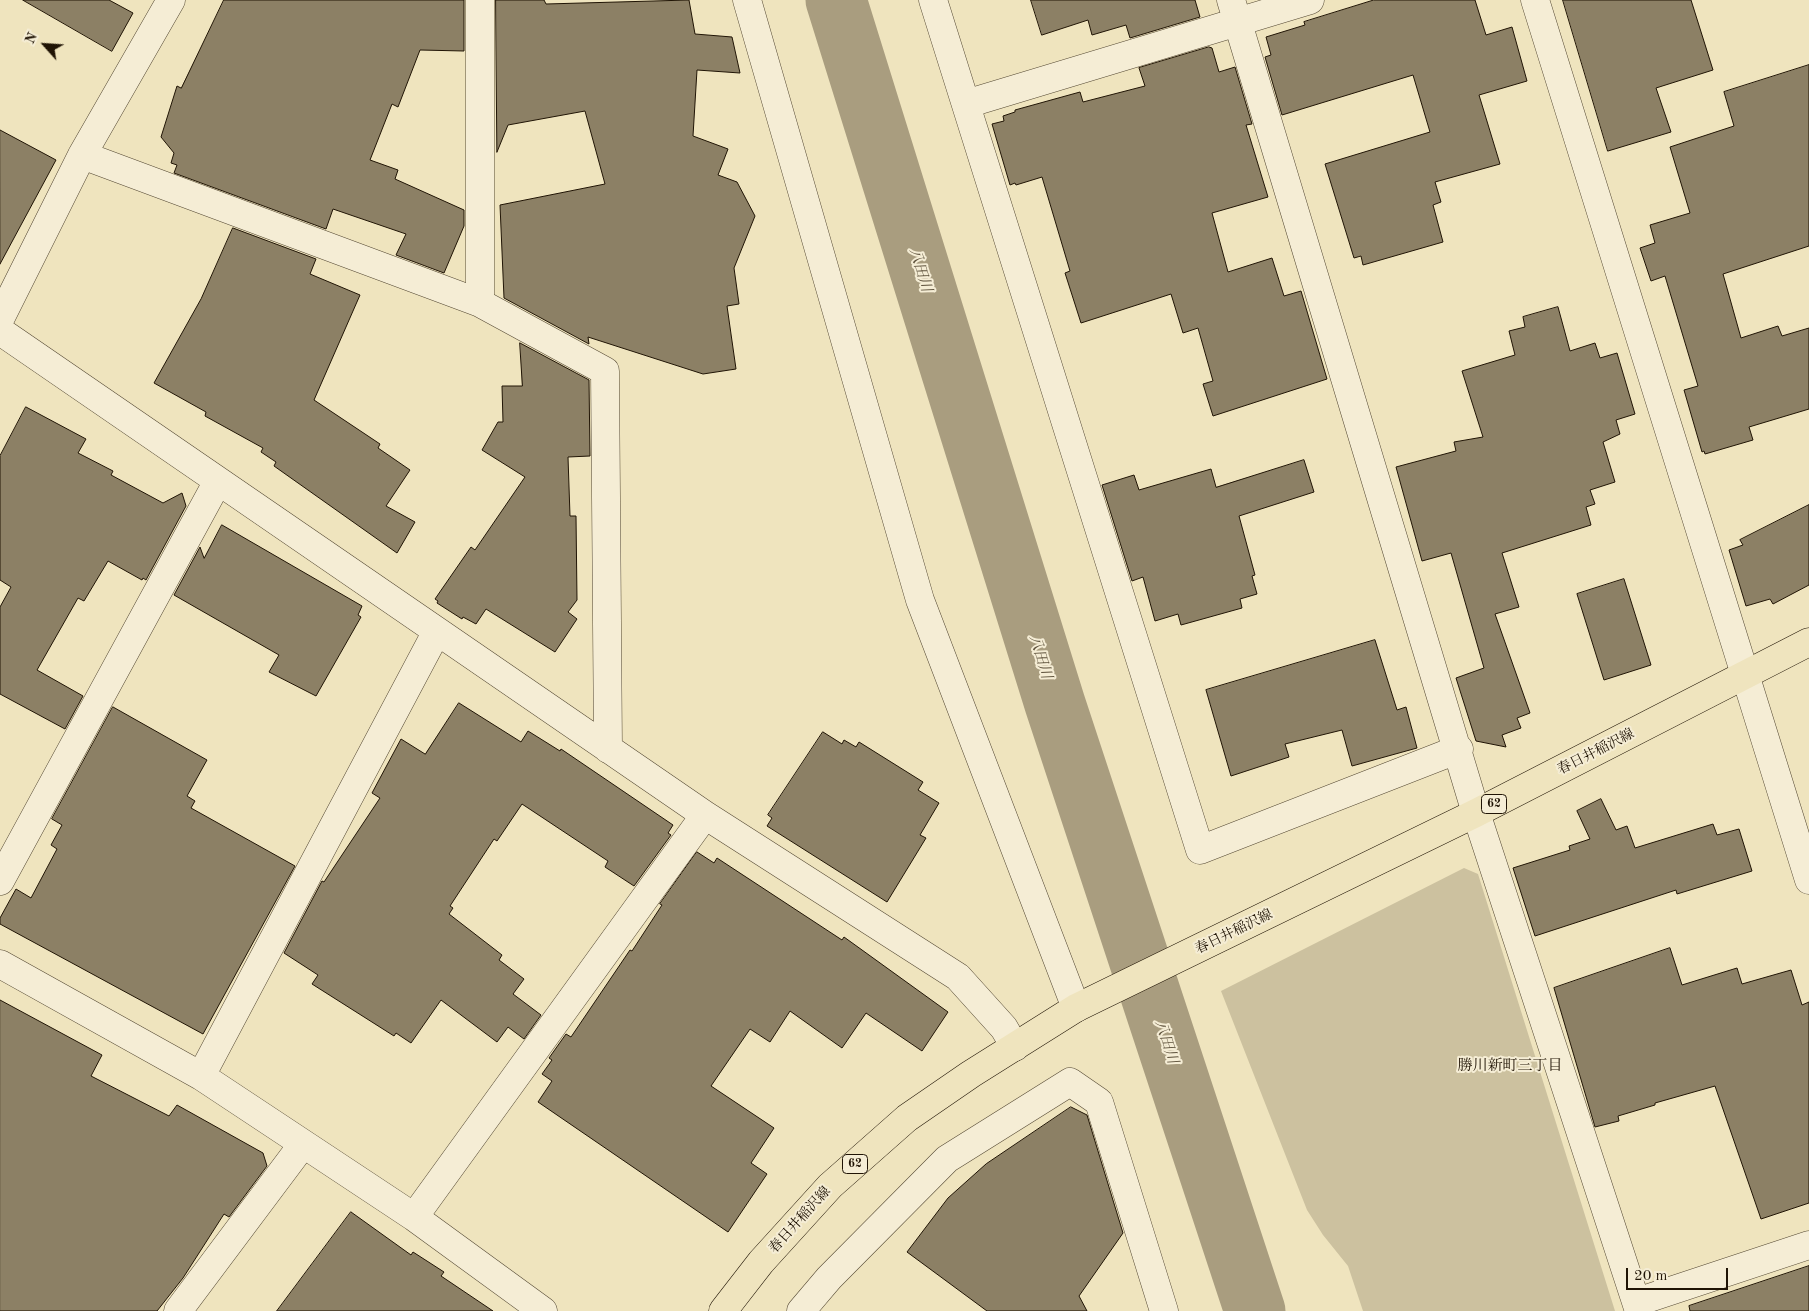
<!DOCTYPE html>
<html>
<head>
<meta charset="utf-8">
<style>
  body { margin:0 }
  #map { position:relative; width:1809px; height:1311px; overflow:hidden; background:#efe4be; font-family:"Old Standard TT",serif }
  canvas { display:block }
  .north { position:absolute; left:20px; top:20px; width:50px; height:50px; -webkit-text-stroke:4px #f5edd5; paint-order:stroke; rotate:296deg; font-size:14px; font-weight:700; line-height:20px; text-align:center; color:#201405 }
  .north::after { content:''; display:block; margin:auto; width:18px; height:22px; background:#201405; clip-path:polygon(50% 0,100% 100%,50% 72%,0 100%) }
  .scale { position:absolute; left:1626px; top:1268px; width:102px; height:22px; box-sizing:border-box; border:2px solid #201405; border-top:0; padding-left:6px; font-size:15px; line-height:18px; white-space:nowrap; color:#201405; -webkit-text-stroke:4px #f5edd5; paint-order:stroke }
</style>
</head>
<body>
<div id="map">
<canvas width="1809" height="1311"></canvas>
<div class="north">N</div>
<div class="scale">20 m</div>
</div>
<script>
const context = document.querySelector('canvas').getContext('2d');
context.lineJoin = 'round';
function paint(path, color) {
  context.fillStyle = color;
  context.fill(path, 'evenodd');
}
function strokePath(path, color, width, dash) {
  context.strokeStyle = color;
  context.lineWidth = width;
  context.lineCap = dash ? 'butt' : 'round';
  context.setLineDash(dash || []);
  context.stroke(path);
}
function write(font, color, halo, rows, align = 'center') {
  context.font = font + ' "Old Standard TT","Noto Serif JP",serif';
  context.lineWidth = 4;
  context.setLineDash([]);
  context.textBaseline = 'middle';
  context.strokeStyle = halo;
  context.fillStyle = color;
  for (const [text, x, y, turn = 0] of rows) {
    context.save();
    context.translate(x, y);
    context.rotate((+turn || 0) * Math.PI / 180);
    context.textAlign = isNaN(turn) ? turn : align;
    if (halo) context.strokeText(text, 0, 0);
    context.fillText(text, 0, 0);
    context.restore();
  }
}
const green = new Path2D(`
  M1464 868 1478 874 1615 1311H1363L1348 1266 1323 1235 1307 1210 1221 991Z`);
const river = new Path2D(`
  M836 0 1055 704 1255 1311`);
const building = new Path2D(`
  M23 0H109L133 13 112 51Z
  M224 0H464V51L420 50 398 107 392 104 370 160 398 170 395 179 464 210V226L444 273 396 255 406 234 333 209 326 229 174 173 177 165 171 163 174 153 161 137 177 86 181 88Z
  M496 0H544L546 4 689 0 695 34 732 37 740 73 697 70 693 136 728 149 718 175 737 182 755 216 734 268 739 304 727 306 736 369 703 374 588 337 589 344 504 298 500 205 605 184 585 111 508 125 497 152Z
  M1031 0H1195L1200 17 1130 38 1126 25 1092 35 1088 20 1042 35Z
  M1374 0H1475L1486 35 1512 27 1527 81 1479 95 1500 164 1435 182 1441 202 1433 205 1443 242 1363 265 1361 256 1354 258 1325 164 1430 132 1413 75 1282 115 1265 57 1271 55 1266 37 1305 25 1304 22Z
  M1563 0H1691L1713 70 1656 88 1671 132 1608 151Z
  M1209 47 1212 48 1219 72 1235 67 1252 124 1246 125 1268 197 1212 213 1228 272 1272 258 1284 296 1301 291 1327 379 1213 416 1203 384 1213 381 1198 328 1183 333 1171 294 1081 323 1065 273 1070 271 1042 177 1016 185 1015 183 1010 185 992 124 1004 121 1003 116 1015 112V110L1080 92 1083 102 1145 86 1139 68Z
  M1809 65V246L1723 274 1741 338 1778 326 1782 336 1809 328V409L1749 427 1753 440 1705 454 1704 451 1702 452 1684 390 1698 386 1665 276 1651 281 1640 248 1655 243 1650 225 1690 213 1670 147 1734 126 1724 92Z
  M0 130 56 160 0 264Z
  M233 228 316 259 310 274 360 295 314 400 380 444 378 448 410 470 386 506 415 522 397 553 274 466 276 462 261 452 263 448 205 416 206 412 154 383 201 299Z
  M1558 307 1570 351 1595 343 1600 358 1617 353 1635 414 1616 420 1620 434 1603 442 1615 482 1590 490 1595 504 1586 507 1591 525 1502 553 1519 607 1495 614 1530 713 1517 718 1521 728 1502 735 1506 747 1476 741 1456 678 1484 668 1451 553 1422 561 1396 467 1456 451 1454 442 1483 437 1462 371 1515 355 1509 331 1525 327 1523 317Z
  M520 343 589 380 590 456 568 457 570 516H576L577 600 568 612 577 619 555 652 486 609 476 624 463 617 462 619 437 603 438 601 435 599 471 547 475 550 525 477 482 450 498 422H503L502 386H522Z
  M26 407 86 439 78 453 113 471 111 475 163 503 182 493 186 506 146 580 143 578 142 580 108 561 84 601 78 598 37 670 83 696 65 729 0 694V607L11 587 0 580V456Z
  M1304 460 1314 492 1239 516 1255 575 1252 576 1257 594 1240 599 1242 608 1181 625 1178 614 1155 621 1143 577 1132 581 1102 485 1134 475 1139 490 1211 469 1216 487Z
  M1809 505V585L1773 604 1770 599 1746 606 1729 550 1743 545 1740 540Z
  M222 525 362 606 358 615 361 617 316 696 269 672 279 655 174 595 200 547 204 558Z
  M1624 579 1651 665 1604 680 1577 594Z
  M1375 640 1397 710 1406 707 1417 748 1352 766 1342 730 1285 744 1289 757 1231 776 1206 690Z
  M459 703 521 742 528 731 560 751 561 749 673 825 668 833 671 835 634 886 605 867 608 861 522 804 497 841 494 839 450 906 453 908 449 914 502 955 499 960 524 979 513 994 541 1015 524 1039 508 1027 497 1042 441 1000 411 1043 396 1033 394 1036 312 984 318 975 284 953 322 881 324 882 380 798 372 793 401 739 425 754Z
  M113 707 207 760 187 796 195 801 191 808 295 866 203 1034 0 924V918L16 889 31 898 57 849 51 845 62 825 52 819Z
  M823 732 842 744 844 740 856 747 859 742 923 782 918 790 939 803 920 835 926 838 887 902 767 826 772 818 768 815Z
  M1601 799 1616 830 1627 826 1635 848 1713 824 1717 835 1739 829 1752 871 1677 894 1676 890 1535 936 1513 868 1570 850 1569 846 1590 839 1577 811Z
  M697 852 714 863 717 858 842 940 844 937 948 1012 922 1051 866 1013 842 1048 790 1011 770 1042 750 1029 711 1086 774 1128 751 1163 767 1174 728 1232 538 1102 552 1081 542 1074 552 1060 549 1058 566 1034 571 1037 630 950 632 951 662 905 660 904Z
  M1670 948 1682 985 1737 968 1742 984 1791 970 1802 1005 1809 1002V1203L1761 1219 1715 1086 1655 1103V1105L1618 1116 1619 1121 1595 1127 1554 988Z
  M0 1000 102 1055 91 1076 169 1116 177 1105 263 1153 267 1166 229 1217 224 1214 183 1278 157 1311H0Z
  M1071 1107 1087 1115 1123 1233 1079 1296 1087 1311H987L907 1252 948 1198 986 1164Z
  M351 1212 411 1255 413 1252 444 1272 441 1276 493 1311H277Z
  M1809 1266V1311H1690L1689 1306Z`);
const street = new Path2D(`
  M480 0V303L605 371 608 749
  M747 0 920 600 1076 1008
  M933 0 1200 850 1459 749
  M1231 0 1476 813 1639 1311
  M1535 0 1809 880
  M966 104 1310 0
  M82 155 480 303
  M0 319 82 155 171 0
  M0 331 705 815 958 977 1004 1028 1015 1047
  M0 881 218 481
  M0 964 201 1076 414 1217 543 1311
  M201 1076 437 631
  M414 1217 705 815
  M1637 1302 1809 1245
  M178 1311 303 1144
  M801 1311 829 1278 947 1159 1070 1082 1099 1102 1164 1311`);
const primary = new Path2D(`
  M723 1311 761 1262 830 1186 907 1118 971 1074 1076 1008 1476 813 1809 642`);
const shields = [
  [1494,804,25],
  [855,1164,25]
];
const shieldNames = [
  ["62",1494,804],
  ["62",855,1164]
];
const streetNames = [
  ["春日井稲沢線",1596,752,-27],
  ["春日井稲沢線",1234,932,-26],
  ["春日井稲沢線",800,1220,-48]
];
const waterNames = [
  ["八田川",920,270,73],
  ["八田川",1040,657,73],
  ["八田川",1166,1042,72]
];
const neighbourhoodNames = [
  ["勝川新町三丁目",1510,1066]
];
paint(green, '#ccc19f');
strokePath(river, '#a99d7f', 61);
paint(building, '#8c8065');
strokePath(building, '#201405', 1);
strokePath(street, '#544833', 29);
strokePath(primary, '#201405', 29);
strokePath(street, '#f5edd5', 28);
strokePath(primary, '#efe4be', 28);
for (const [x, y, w] of shields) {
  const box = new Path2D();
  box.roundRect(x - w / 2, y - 9.5, w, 19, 4);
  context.fillStyle = '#f5edd5';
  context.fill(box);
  strokePath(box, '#201405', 1);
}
write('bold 12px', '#201405', null, shieldNames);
write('14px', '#201405', '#f5edd5', streetNames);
write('italic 15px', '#5e523c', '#f5edd5', waterNames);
write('15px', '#201405', '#f5edd5', neighbourhoodNames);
</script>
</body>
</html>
